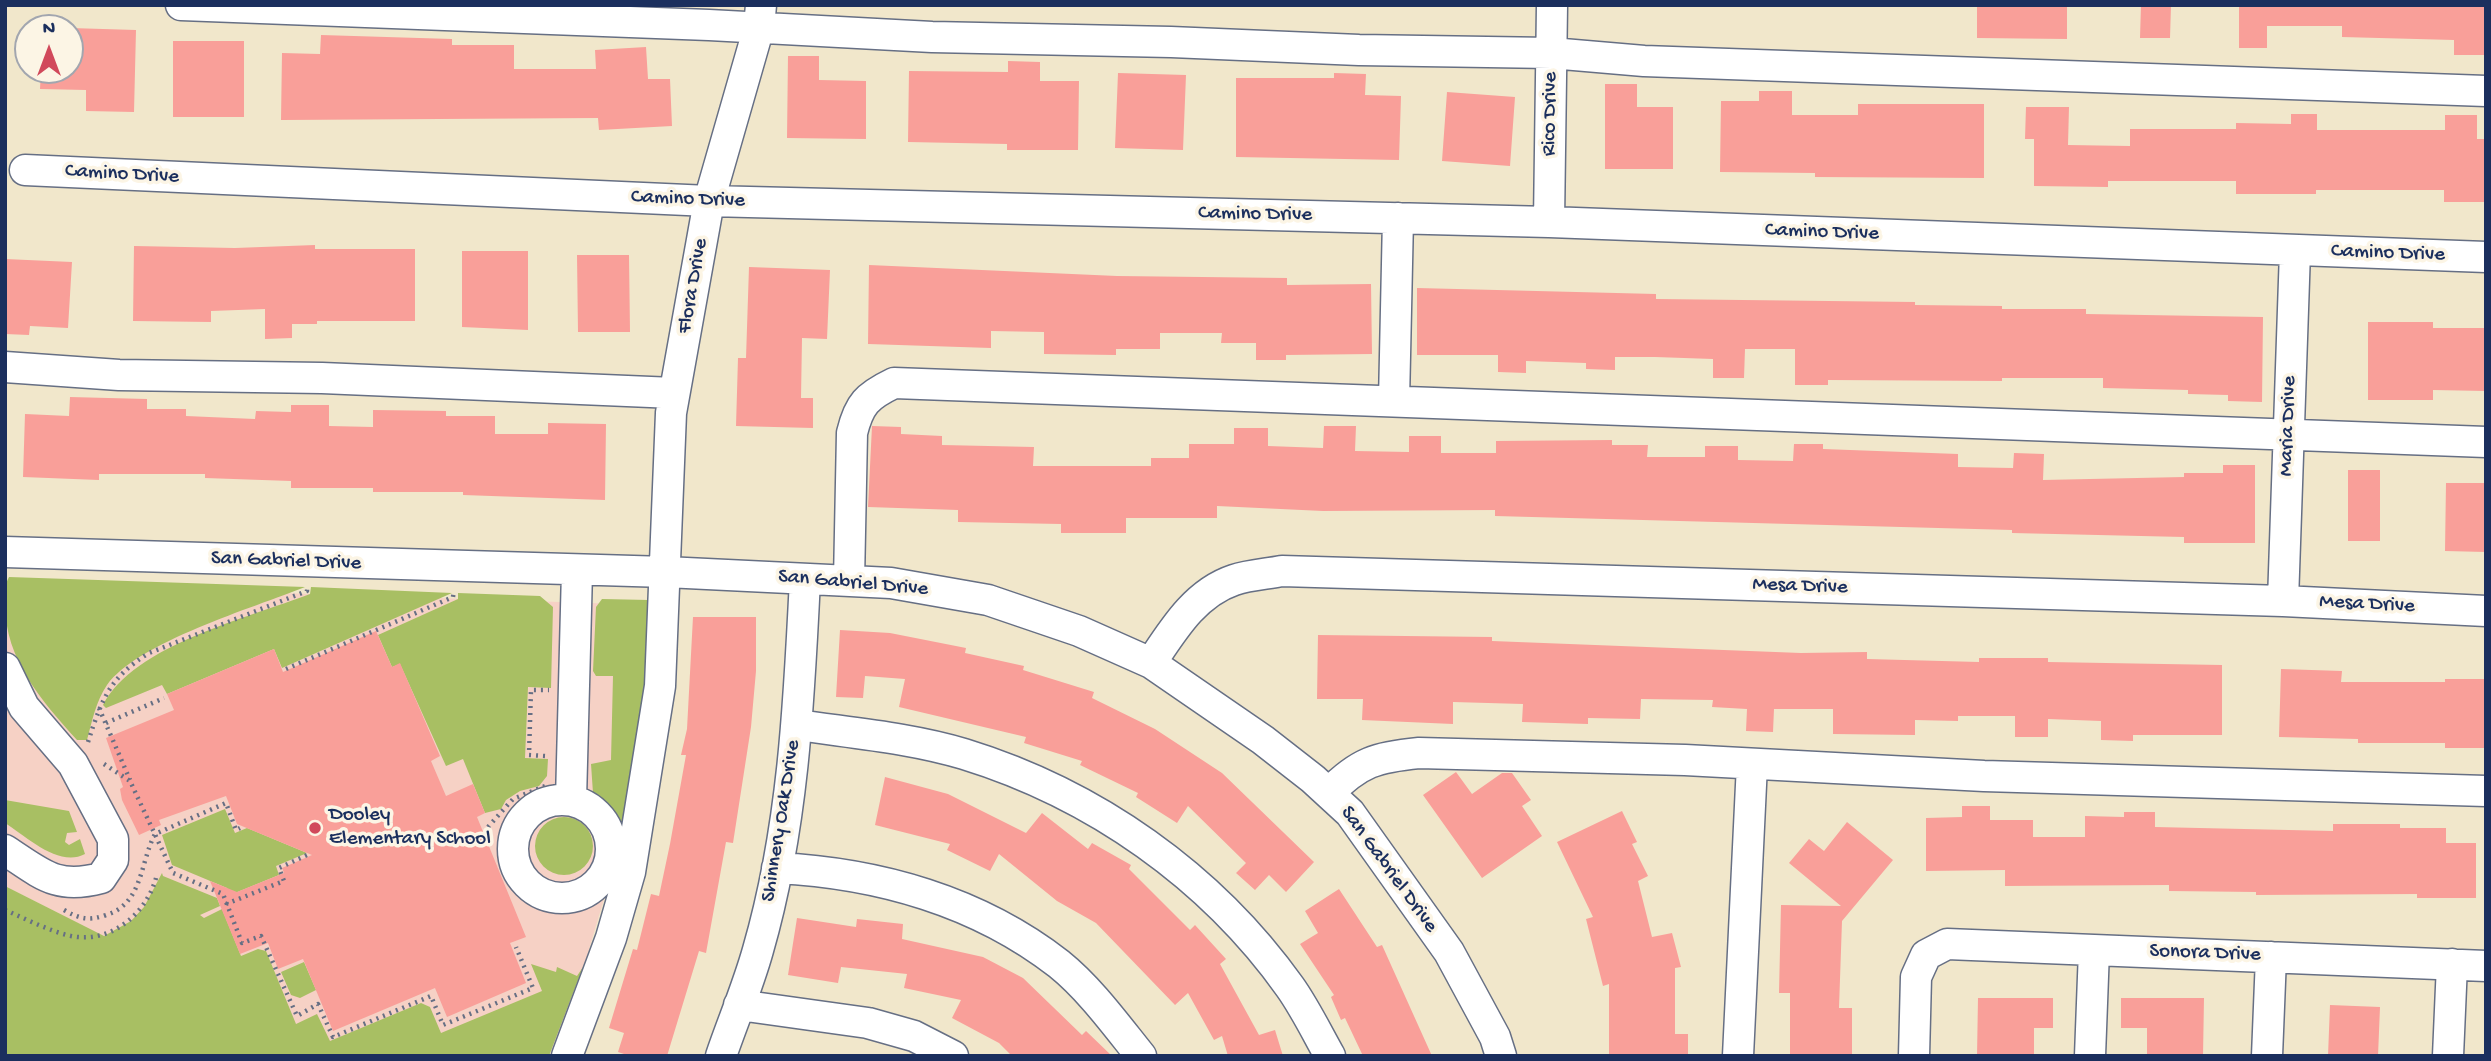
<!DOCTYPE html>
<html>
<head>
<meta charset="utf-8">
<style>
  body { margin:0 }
  #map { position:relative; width:2491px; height:1061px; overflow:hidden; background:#f1e7cb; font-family:"Gochi Hand",sans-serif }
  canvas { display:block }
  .frame { position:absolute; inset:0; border:7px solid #1b2f5e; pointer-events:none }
  .north { position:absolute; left:14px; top:14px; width:70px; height:70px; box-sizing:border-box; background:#fcf5e5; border:2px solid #a2a6af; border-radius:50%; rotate:0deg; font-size:19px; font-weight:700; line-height:28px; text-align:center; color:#1b2f5e }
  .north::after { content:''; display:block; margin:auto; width:24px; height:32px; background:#d1495b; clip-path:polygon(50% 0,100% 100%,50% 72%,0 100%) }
</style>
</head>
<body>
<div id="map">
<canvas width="2491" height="1061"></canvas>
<div class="frame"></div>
<div class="north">N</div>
</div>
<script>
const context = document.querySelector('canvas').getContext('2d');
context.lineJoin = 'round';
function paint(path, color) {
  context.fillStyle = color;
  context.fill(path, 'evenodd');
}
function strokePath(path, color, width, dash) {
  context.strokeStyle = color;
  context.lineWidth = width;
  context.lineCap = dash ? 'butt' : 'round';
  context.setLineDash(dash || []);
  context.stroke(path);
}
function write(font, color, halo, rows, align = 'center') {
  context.font = font + ' "Gochi Hand",sans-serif';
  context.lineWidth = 7;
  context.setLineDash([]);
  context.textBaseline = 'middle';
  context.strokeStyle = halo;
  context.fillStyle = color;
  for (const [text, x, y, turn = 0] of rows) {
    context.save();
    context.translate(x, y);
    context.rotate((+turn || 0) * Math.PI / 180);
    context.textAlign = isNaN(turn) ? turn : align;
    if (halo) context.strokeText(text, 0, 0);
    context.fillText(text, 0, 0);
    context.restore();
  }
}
const built = new Path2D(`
  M5 584 652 605 629 815 587 956 549 1056 313 1043 5 886Z`);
const green = new Path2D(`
  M9 577 305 587C253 608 138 642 107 685 96 701 92 721 87 740H77C42 701 5 660 5 604 5 594 4 586 9 577Z
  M311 587 452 593 282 668 274 649 167 694 162 685 106 708 103 705C134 645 248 618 310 594Z
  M458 593 540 596 553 607 551 688 528 687 525 758 548 759 547 776 539 786 520 791 506 800 501 809 485 813 463 759 446 766 400 664 392 667 378 635 458 599Z
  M602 599 649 600 658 606 622 841 616 821 606 804 593 793 591 764 611 760 613 676H596L593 671 596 607Z
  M5 800 69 811 77 832 67 833 65 842 69 845 80 839 85 854C59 868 27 837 5 823Z
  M225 809 235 833 247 828 307 853 276 866 279 875 230 895 227 888 172 865 162 835Z
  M535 846a29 29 0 1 1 58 0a29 29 0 1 1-58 0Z
  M162 873 163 876 217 898 220 906 200 915 204 918 222 909 241 956 258 949 266 951 296 1024 317 1014 330 1041 421 1003 430 1007 441 1033 542 991 531 964 556 972 557 967 577 976 583 967 549 1056H5V886L104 936 131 921 144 907Z
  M304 962 316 990 300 998 291 995 281 972Z`);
const building = new Path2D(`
  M1977 5H2067V39L1977 38Z
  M2141 5H2171L2170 38H2140Z
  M2239 5H2486V55H2454V40L2342 37V26H2267V48H2239Z
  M70 28 136 30 134 112 86 111V90L40 89 41 70H70Z
  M321 35 452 39V45H514V69H596L595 50 646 47 648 79H670L672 126 599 130 598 118 281 120 282 53 320 54Z
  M173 41H244V117H173Z
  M788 56H819V80L866 81V139L787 138Z
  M1008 61 1040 62V81H1079L1078 150H1007V144L908 142 909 71 1008 72Z
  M1118 73 1186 75 1183 150 1115 148Z
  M1334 73 1366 74 1365 95 1401 96 1399 160 1236 157V78H1334Z
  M1605 84H1637V107H1673V169H1605Z
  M1759 91H1792V115H1858V104H1984V178L1815 177V173L1720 172 1721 101H1759Z
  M1447 92 1515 97 1510 166 1442 161Z
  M2026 107H2069L2068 145 2130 146V129H2236V123L2291 124V114H2317V130H2445V115H2477V139H2486V202H2444V190H2316V194H2236V181H2108V187L2034 186V139H2025Z
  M315 245V249H415V321H317V324H292V338L265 339V309L211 311V322L133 321 134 246 235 248Z
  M462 251H528V330L462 327Z
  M577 255H629L630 332H578Z
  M5 259 72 262 68 328 30 326 29 335 5 334Z
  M869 265 1117 276 1287 278V285L1371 284 1372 354 1286 355V360H1256V343H1221L1222 333H1160V349H1116V355L1044 354V332L991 331V348L868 344Z
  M749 267 830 270 827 339 802 338 801 398H813V428L736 426 738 358H746Z
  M1417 288 1656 294V299L1915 302V305L2002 306V309H2086V314L2263 317 2262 402 2228 401V395L2188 394V390L2103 388V378H2002V381L1828 380V385H1795V349H1745L1744 378H1713V359L1655 357H1615V370L1586 369V363L1526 361V373L1498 372V355H1417Z
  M2368 322H2433V328H2486V391L2433 390V400H2368Z
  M70 397 147 399V409H186V416L255 419 256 411 291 412V405H329V426L373 427V410L446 411V416H495V434H548V423L606 424 605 500 463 495V492H373V488H291V481L205 478V474H99V480L23 477 25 414 69 416Z
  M872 426 901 427V434L942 436V445L1034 447 1033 466H1151V458H1189V444H1234V428H1268V446L1323 448 1324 426H1356L1355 451 1409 452V436H1441V453H1496V441L1612 440V445H1648L1647 457H1705V446H1738V460L1793 461 1794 444H1823V449L1958 454V467L2013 468 2014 453 2044 454 2043 480 2184 477V473H2223V465H2255V543H2184V537L2012 533V530L1495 516V510L1323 511 1217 506V518H1126V533H1061V524L958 522V510L868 507Z
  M2348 470H2380V541H2348Z
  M2446 483H2486V552L2445 551Z
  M693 617H756V671L751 727 733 843 726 842 706 953 699 951 667 1056H630L618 1052 624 1033 609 1028 633 949 637 950 651 894 659 896 670 844 686 755H681L687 729Z
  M840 630 890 633 966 648 965 653 1024 666 1023 670 1094 692 1092 698 1155 729 1222 773 1314 862 1286 892 1269 875 1255 890 1236 873 1246 863 1188 806 1177 823 1136 797 1138 793 1080 765 1082 761 1024 743 1026 737 899 707 905 679 865 676 863 698 836 697Z
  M376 631 392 667 400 663 440 756 431 761 446 796 473 784 485 813 477 817 526 937 510 943 526 983 447 1017 435 988 333 1031 303 959 278 969 268 943 240 954 210 881 237 892 284 873 282 868 312 855 237 824 226 796 159 820 161 825 139 835 122 800 120 789 123 787 106 738 174 710 167 694 274 649 283 672Z
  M1318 635 1492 637V641L1801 653 1867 652V659L1979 662V658H2048V662L2222 665V735H2133V741L2101 740V721L2048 719V737H2015V716H1958V721L1915 720V735L1833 734V709H1774L1773 732 1746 731 1747 709 1712 707 1713 700 1641 699 1640 719 1588 718V724L1522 722 1523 704 1453 702V724L1362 720 1363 699H1317Z
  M2281 669 2342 671 2341 682H2445V679H2486V748H2445V743H2358V739L2279 737Z
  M1456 772 1472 794 1502 773H1512L1531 800 1522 806 1542 836 1482 878 1423 795Z
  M885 777 948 794 1026 833 1042 813 1088 849 1092 843 1131 865 1129 869 1190 930 1195 925 1226 959 1220 964 1259 1035 1275 1030 1283 1056H1228L1222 1036 1214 1040 1188 993 1175 1005 1096 923 1057 901 999 854 990 871 947 850 950 844 875 825Z
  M1962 806H1990V820H2033V837H2085V816L2124 817V812H2155V827L2333 831V824H2400V828H2446V843H2476V898H2417V894L2256 895V892L2169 891V885L2005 886V870L1926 871V818L1962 817Z
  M1622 811 1637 842 1632 844 1648 876 1638 881 1652 937 1672 933 1681 967 1675 968V1034H1688V1056H1609V984L1603 986 1586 919 1593 917 1557 842Z
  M1847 822 1893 860 1842 921 1839 1008H1852V1056H1790V993H1779L1781 905 1841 906 1789 863 1809 839 1824 851Z
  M1339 889 1377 947 1382 945 1432 1056H1363L1345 1018 1341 1020 1331 997 1334 995 1300 944 1318 933 1305 911Z
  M797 918 856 927 857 919 903 924 902 939 983 957 1023 978 1082 1035 1086 1031 1112 1056H1012L999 1043 952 1018 961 1000 904 988 907 974 841 967 838 983 788 975Z
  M1978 998H2053V1028H2034V1056H1977Z
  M2121 998H2204L2203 1056H2147V1028H2121Z
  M2330 1005 2380 1007 2378 1056H2328Z`);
const path = new Path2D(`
  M286 669 453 597 454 590
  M99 708 130 780
  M106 723 164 698
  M88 742C102 699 109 678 149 653L307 591V588
  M545 756 529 755 531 690H549
  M104 764 130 781 173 873 223 894 242 943 261 936 297 1016 318 1004 333 1037 431 996 443 1025 533 988 516 947
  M488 827 513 799 545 786
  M226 904 284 881 279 868 307 855
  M5 910C26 919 49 931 71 936 111 944 146 914 156 878
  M64 910C80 919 89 921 106 915 143 904 140 862 155 834L226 803 236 830 240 828`);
const minor = new Path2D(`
  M181 5 709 25 932 37 1171 42 1359 50 1551 53 1644 61 2486 91
  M25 170 709 201 1549 222 2486 257
  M1549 222 1552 5
  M5 367 119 375 322 378 674 393
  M1394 401 1398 218
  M5 552 666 572 891 583 988 600 1079 631 1151 663 1263 740 1313 779 1350 813 1449 952 1495 1037 1501 1056
  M849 581 852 433C859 404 867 396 894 383L2486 442
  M2283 601 2295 251
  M1151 663C1173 630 1195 593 1234 580 1249 575 1267 574 1282 571L2283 601 2486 611
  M5 668 24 707 73 764 113 839V860L101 878C56 890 42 874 5 850
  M798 725C852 733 911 738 964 754 1094 794 1211 876 1290 987 1305 1008 1317 1033 1330 1056
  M1329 793C1359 762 1377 757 1419 753L1685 760 1984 776 2486 791
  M513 849a49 49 0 1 1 98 0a49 49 0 1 1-98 0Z
  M571 800 577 571
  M777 868C878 873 978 901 1059 964 1090 989 1116 1025 1141 1056
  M739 1005 868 1023 914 1036 953 1056
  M567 1056 611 938 630 872 660 686 671 413 709 201 759 27 761 5
  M721 1056C733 1021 748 986 758 950 793 829 799 704 805 579
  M1738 1056 1752 764
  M1914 1056 1916 977 1926 955 1947 944 2486 966
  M2090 1056 2094 950
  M2267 1056 2271 957
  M2448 1056 2452 964`);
const markers = [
  [315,828,7,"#d1495b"]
];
const streetNames = [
  ["Rico Drive",1551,114,-89],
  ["Camino Drive",122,175,3],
  ["Camino Drive",688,200,2],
  ["Camino Drive",1255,215,1],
  ["Camino Drive",1822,233,2],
  ["Camino Drive",2388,254,2],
  ["Flora Drive",694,286,-80],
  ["Maria Drive",2289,426,-88],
  ["San Gabriel Drive",286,562,2],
  ["San Gabriel Drive",853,584,5],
  ["Mesa Drive",1800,587,2],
  ["Mesa Drive",2367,605,3],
  ["Shinnery Oak Drive",782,821,-81],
  ["San Gabriel Drive",1388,870,54],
  ["Sonora Drive",2205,954,2]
];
const poiNames = [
  ["Dooley",329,816],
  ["Elementary School",329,840]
];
paint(built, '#f6d1c5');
paint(green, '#a8bf63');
paint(building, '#f99f99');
strokePath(minor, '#666f84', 33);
strokePath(path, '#666f84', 4.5, [2, 5]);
strokePath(minor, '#fff', 30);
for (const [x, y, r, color] of markers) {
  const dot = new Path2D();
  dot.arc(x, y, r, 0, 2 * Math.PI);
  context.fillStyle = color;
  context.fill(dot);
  strokePath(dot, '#fcf5e5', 2.5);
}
write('21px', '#1b2f5e', '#fcf5e5', streetNames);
write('21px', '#1b2f5e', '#fcf5e5', poiNames, 'left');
</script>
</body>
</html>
